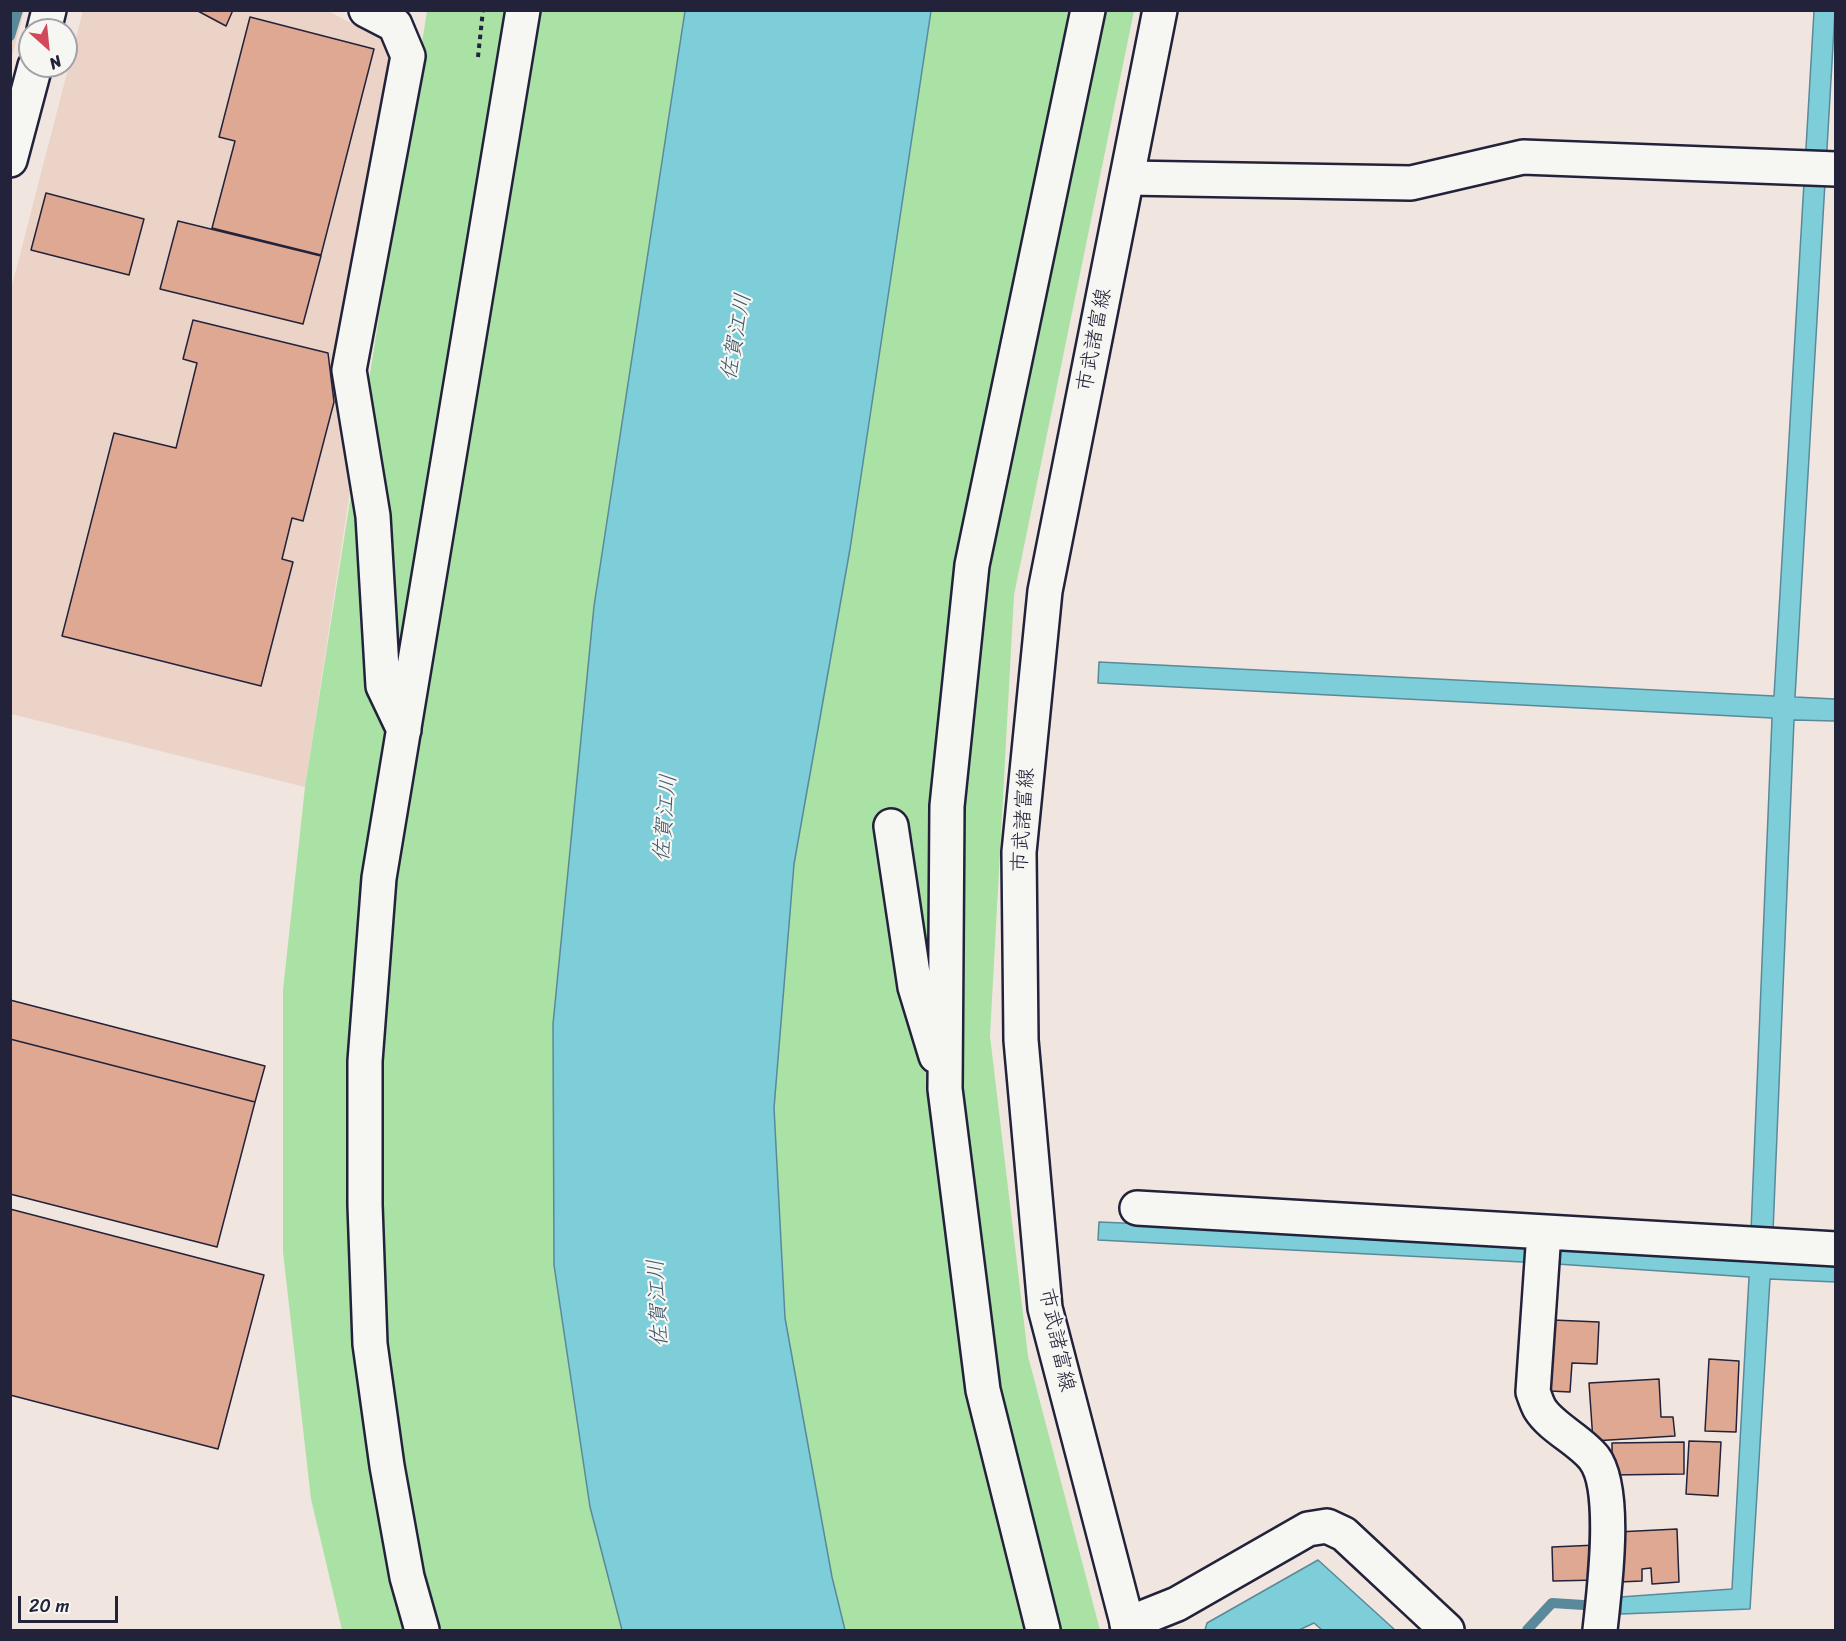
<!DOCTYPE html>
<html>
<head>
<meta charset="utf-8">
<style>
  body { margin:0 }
  #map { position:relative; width:1846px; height:1641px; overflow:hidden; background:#f1e6df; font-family:Sriracha,sans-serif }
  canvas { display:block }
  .frame { position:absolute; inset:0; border:12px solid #22223b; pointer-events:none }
  .north { position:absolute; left:18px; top:18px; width:60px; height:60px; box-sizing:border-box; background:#f6f6f2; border:2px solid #a1a1a9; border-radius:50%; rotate:153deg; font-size:16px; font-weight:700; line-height:24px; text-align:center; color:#22223b }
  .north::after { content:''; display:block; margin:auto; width:21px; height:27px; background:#d1495b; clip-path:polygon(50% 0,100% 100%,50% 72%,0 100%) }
  .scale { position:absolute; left:18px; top:1596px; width:100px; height:27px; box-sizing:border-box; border:3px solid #22223b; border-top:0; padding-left:8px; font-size:18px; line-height:21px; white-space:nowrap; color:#22223b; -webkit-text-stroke:4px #f6f6f2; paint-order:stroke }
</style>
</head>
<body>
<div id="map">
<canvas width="1846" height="1641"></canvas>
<div class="frame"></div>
<div class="north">N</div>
<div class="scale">20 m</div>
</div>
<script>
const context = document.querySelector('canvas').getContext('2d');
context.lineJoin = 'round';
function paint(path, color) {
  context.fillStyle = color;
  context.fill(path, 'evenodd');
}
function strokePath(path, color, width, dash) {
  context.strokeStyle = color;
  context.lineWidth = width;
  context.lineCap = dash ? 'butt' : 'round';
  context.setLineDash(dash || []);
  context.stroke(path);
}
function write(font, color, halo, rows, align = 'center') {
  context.font = font + ' Sriracha,"Klee One",sans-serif';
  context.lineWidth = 4.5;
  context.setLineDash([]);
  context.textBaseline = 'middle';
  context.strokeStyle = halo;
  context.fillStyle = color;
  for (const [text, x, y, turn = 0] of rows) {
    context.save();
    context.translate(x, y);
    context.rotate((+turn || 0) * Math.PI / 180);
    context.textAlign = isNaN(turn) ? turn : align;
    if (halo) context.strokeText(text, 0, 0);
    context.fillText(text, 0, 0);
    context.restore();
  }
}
const built = new Path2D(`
  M11 10 24 11 11 60 10 11Z
  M83 11H328L383 39 394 63 353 471 305 787 11 714V289Z`);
const green = new Path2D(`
  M427 11H720L656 1630H342L311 1499 283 1252V990L305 787Z
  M896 11H1134L1014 595 990 1036 1028 1356 1100 1630H805L724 1014Z`);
const water = new Path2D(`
  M685 11H931L850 549 794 864 774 1108 785 1318 832 1577 845 1630H622L590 1507 554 1265 553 1024 594 606Z
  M1814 11H1835L1795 697 1835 699V721L1794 720 1772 1256 1835 1260V1282L1770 1279 1750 1609 1621 1614 1620 1597 1732 1589 1749 1277 1542 1263 1098 1240 1099 1222 1544 1241 1750 1255 1772 718 1098 683 1099 662 1774 696Z
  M1318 1560 1395 1630H1322L1314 1623 1299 1630H1205L1207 1623Z`);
const stream = new Path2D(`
  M10 36 18 10
  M1527 1630 1552 1603 1599 1606`);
const building = new Path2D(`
  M196 10H233L226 26Z
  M250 17 374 49 321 255 212 228 235 141 219 137Z
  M46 193 144 219 129 275 31 250Z
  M178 221 321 256 303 324 160 289Z
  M193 320 328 353 334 402 303 521 292 518 282 559 293 562 261 686 62 636 114 433 176 448 197 363 183 359Z
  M10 1000 265 1066 255 1102 10 1039Z
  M10 1039 255 1102 217 1247 10 1194Z
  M10 1209 264 1275 218 1449 10 1395Z
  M1553 1320 1599 1322 1597 1364 1572 1363 1570 1392 1550 1391Z
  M1709 1359 1739 1361 1736 1432 1705 1431Z
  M1659 1379 1661 1417H1673L1675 1436 1593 1441 1589 1383Z
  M1689 1441 1721 1442 1718 1496 1686 1494Z
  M1684 1442V1474L1612 1475V1443Z
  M1677 1529 1679 1582 1652 1584 1651 1568 1642 1569V1581L1619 1582 1617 1532Z
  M1597 1545 1598 1580 1553 1581 1552 1547Z`);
const path = new Path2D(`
  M478 57 483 10`);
const minor = new Path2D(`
  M366 10 395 25 408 56 349 370 373 516 383 686 404 730
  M44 30 49 10
  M10 160 35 66
  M1128 178 1411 183 1523 157 1836 169
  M891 826 915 987 936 1056
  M1137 1208 1836 1249
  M1544 1232 1533 1392C1535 1397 1537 1404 1540 1409 1551 1427 1581 1441 1594 1458 1618 1489 1604 1592 1600 1630
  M1127 1624 1177 1604 1308 1529 1327 1526 1344 1534 1447 1630
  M422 1630 407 1577 387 1466 370 1344 365 1205V1061L379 878 523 10
  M1043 1630 983 1390 945 1089 947 806 972 565 1088 10`);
const major = new Path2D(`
  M1129 1630 1045 1308 1021 1040 1019 852 1045 591 1160 10`);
const streetNames = [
  ["市武諸富線",1095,340,-79],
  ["市武諸富線",1024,820,-86],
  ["市武諸富線",1056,1340,78]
];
const waterNames = [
  ["佐賀江川",737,337,-80],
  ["佐賀江川",666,818,-85],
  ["佐賀江川",659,1303,-93]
];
paint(built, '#ebd3c8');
paint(green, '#aae1a5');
paint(water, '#7eceda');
strokePath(water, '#59899a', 1.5);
strokePath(stream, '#59899a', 10);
paint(building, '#dea893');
strokePath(building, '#22223b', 1.5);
strokePath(minor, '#22223b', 38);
strokePath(major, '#22223b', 38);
strokePath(path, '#22223b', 4, [4.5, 4.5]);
strokePath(minor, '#f6f6f2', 33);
strokePath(major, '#f6f6f2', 33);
write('21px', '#22223b', '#f6f6f2', streetNames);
write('italic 22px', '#3e566b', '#f6f6f2', waterNames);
</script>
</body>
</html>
